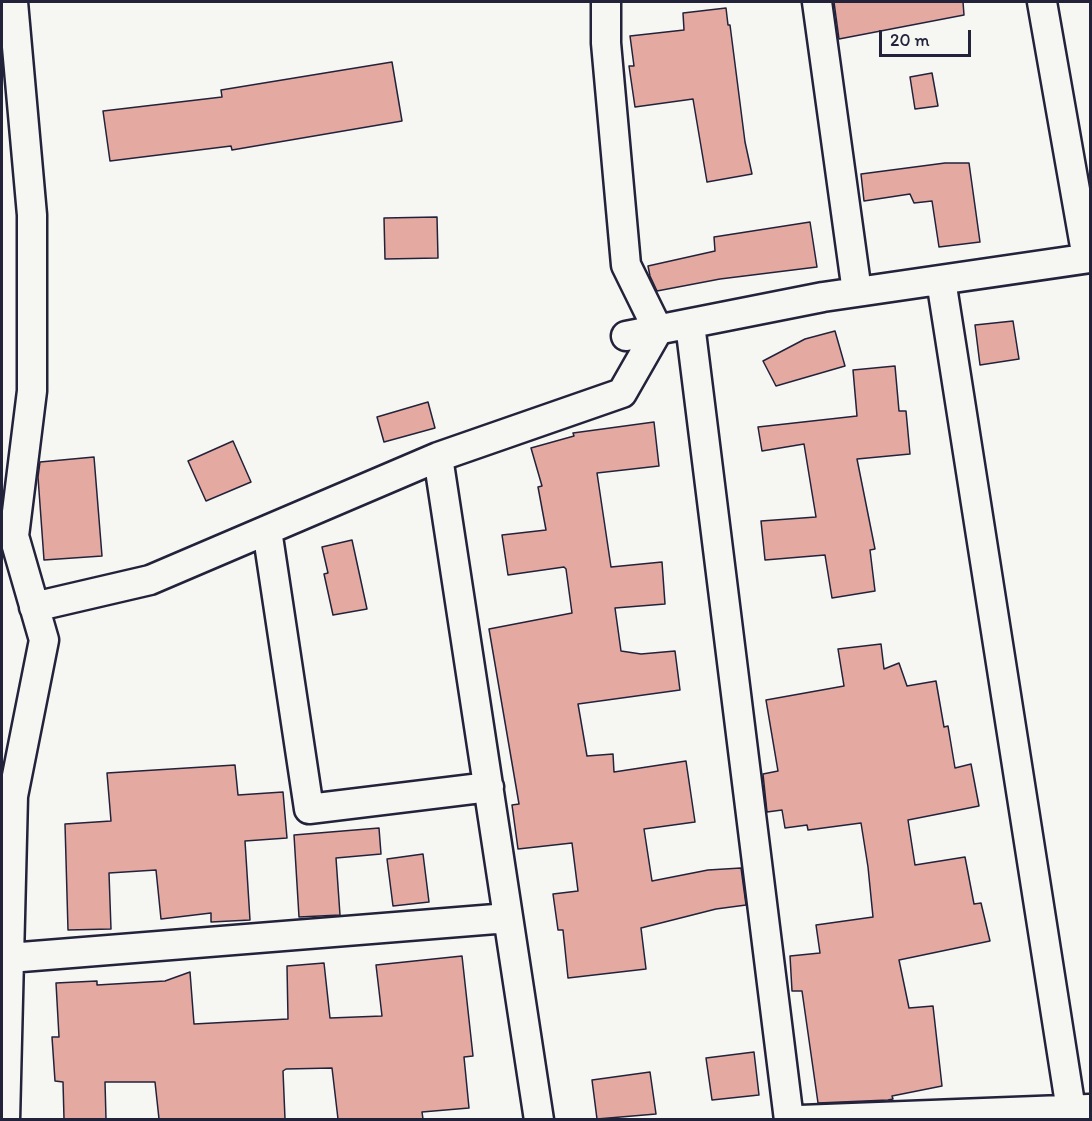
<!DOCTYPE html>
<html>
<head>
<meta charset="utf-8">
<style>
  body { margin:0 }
  #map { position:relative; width:1092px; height:1121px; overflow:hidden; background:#f6f6f2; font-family:Itim,sans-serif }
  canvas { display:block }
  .frame { position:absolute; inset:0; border:3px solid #22223b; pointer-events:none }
  .scale { position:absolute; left:879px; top:30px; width:92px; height:27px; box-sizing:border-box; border:3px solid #22223b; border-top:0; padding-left:8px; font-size:18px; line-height:21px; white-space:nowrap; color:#22223b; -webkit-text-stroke:4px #f6f6f2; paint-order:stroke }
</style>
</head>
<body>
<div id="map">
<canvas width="1092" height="1121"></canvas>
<div class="frame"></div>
<div class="scale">20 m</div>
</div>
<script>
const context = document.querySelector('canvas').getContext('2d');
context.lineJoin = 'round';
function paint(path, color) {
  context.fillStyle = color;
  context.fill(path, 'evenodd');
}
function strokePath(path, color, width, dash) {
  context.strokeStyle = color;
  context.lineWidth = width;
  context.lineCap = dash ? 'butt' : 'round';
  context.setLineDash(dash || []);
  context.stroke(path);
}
const building = new Path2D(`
  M834 2H963L964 15 839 39Z
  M726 8 728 25H730L745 142 752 174 707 182 693 99 635 107 629 66H634L630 36 684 30 683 13Z
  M392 62 402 121 232 150 231 146 110 161 103 111 222 97 221 90Z
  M932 73 938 106 915 109 910 77Z
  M945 163H969L980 242 939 247 932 201 914 203 910 194 864 201 861 174Z
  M437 217 438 258 385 259 384 218Z
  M810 222 817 267 720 279 657 291 650 276 648 266 715 251 714 237Z
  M1013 321 1019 359 980 365 975 325Z
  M835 331 845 366 776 386 763 361 805 339Z
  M895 366 899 411H906L910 454 857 459 875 549 870 550 875 591 832 598 825 555 765 560 761 521 816 517 804 444 762 451 758 427 857 416 853 370Z
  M428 402 435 428 384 442 377 417Z
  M654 422 659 466 597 473 611 567 662 562 665 604 615 608 621 651 641 654 675 651 680 690 578 704 587 756 613 754 614 772 686 761 695 822 644 829 652 881 708 870 741 868 746 905 716 909 641 928 646 969 568 978 563 930H558L553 894 578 891 572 843 518 849 512 805 519 804 489 629 572 613 566 569 564 567 508 575 502 535 546 530 538 487 542 486 531 448 574 436 573 433Z
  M233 441 251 482 206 501 188 461Z
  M94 457 102 556 44 560 38 477 40 462Z
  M352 540 367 609 333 615 324 574 328 573 322 547Z
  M881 644 884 669 899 663 907 686 936 681 944 727 948 726 955 768 971 764 979 806 908 820 915 865 965 857 974 904 981 903 990 941 899 960 909 1008 933 1006 942 1086 892 1096 893 1099 888 1100 818 1103 802 991H792L790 956 820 953 816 925 873 917 868 867 861 823 808 830 807 825 785 828 782 810 767 812 763 774 778 771 766 700 844 686 838 649Z
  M235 765 238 795 283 792 287 838 245 841 250 920 211 922V913L161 919 156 870 109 873 111 929 68 930 65 824 111 821 107 773Z
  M379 828 381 854 336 858 340 915 299 917 294 835Z
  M423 854 429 902 393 906 387 859Z
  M462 956 473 1056 464 1057 469 1108 422 1112 423 1119H338L332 1068 286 1069 283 1071 285 1119H159L155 1082H105L106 1119H64L63 1082 55 1081 52 1037H59L56 983 97 981V985L165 981 190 972 194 1024 288 1019 287 966 324 963 330 1018 382 1016 376 965Z
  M754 1052 759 1095 712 1100 706 1058Z
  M650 1072 656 1114 597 1119 592 1080Z`);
const minor = new Path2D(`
  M817 2 857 292
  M1042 2 1087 258
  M941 280 1071 1110
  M690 324 789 1120
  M626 336 823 297 1090 258
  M438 457 539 1120
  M267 530 309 809 489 787
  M34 607 150 580 438 457 622 393 658 330 626 265 606 43V2
  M9 958 508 918
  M5 1120 13 796 44 640 14 536 32 391V215L13 2
  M800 1120 1089 1109`);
paint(building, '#e4aaa1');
strokePath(building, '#22223b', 1.5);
strokePath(minor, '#22223b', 33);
strokePath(minor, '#f6f6f2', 28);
</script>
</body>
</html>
